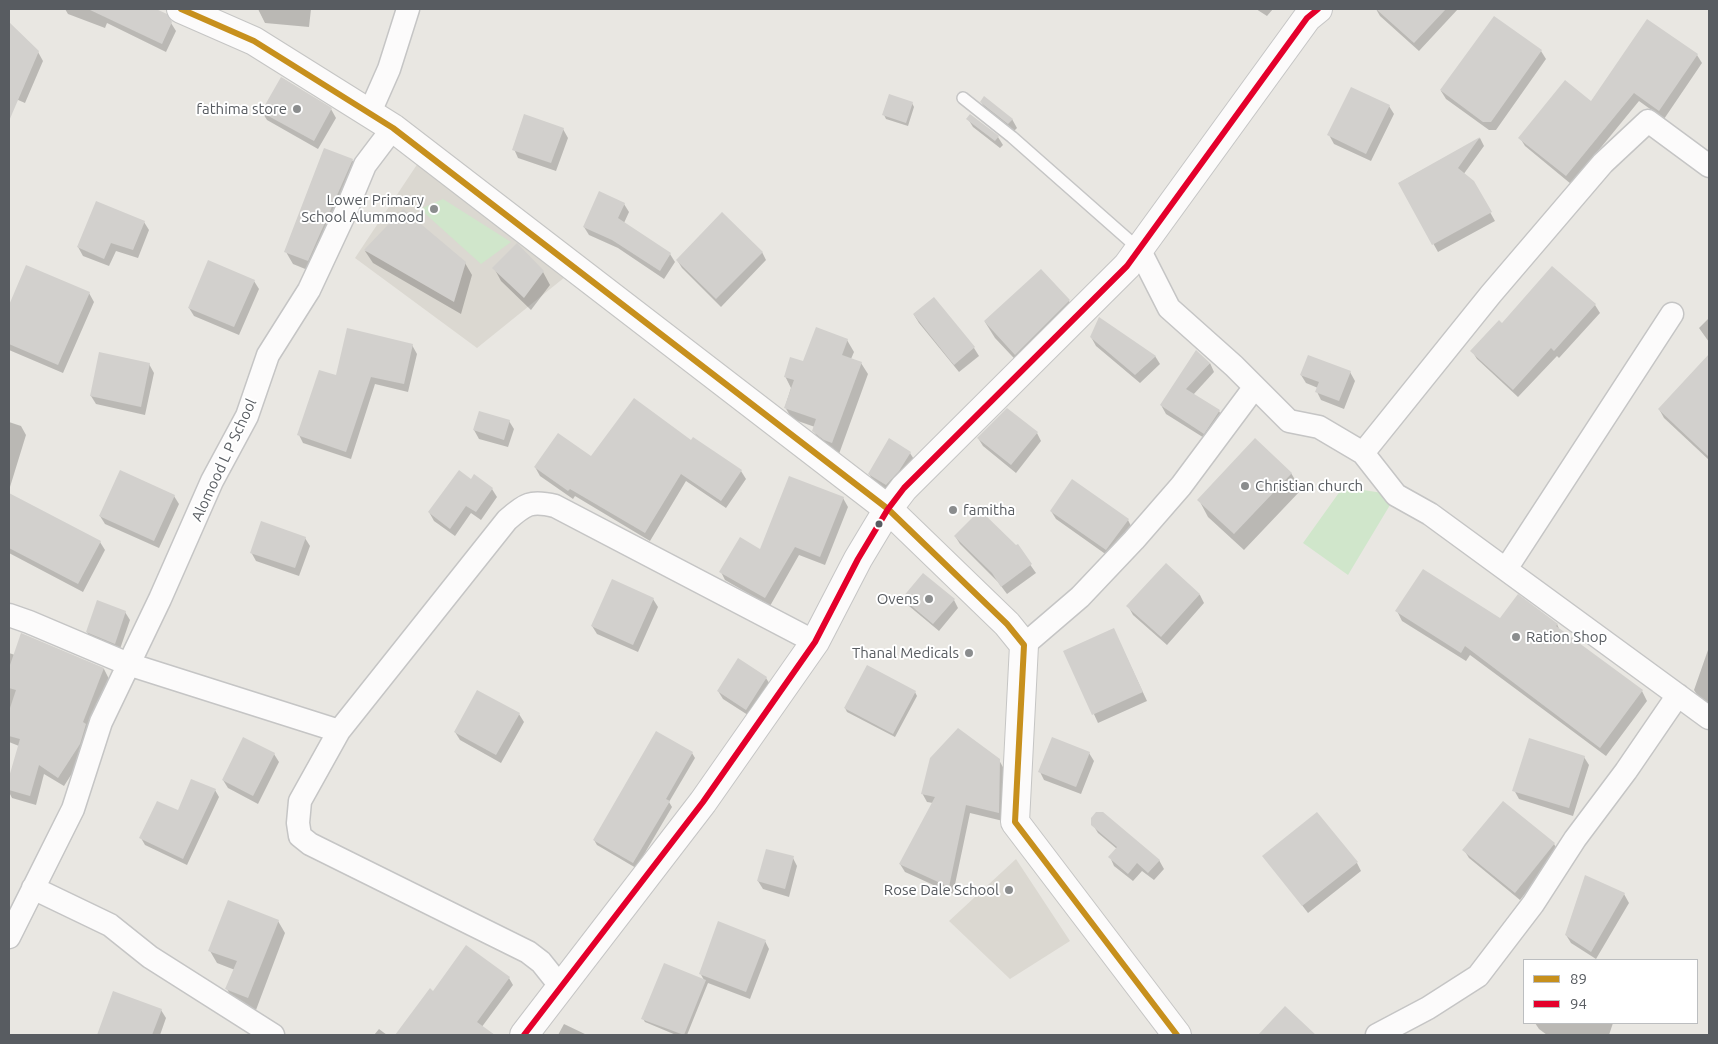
<!DOCTYPE html>
<html>
<head>
<meta charset="utf-8">
<style>
  body { margin:0 }
  #map { position:relative; width:1718px; height:1044px; overflow:hidden; background:#e9e7e2; font-family:Ubuntu,sans-serif }
  canvas { display:block }
  .frame { position:absolute; inset:0; border:10px solid #585c61; pointer-events:none }
  .legend { position:absolute; left:1523px; top:959px; width:175px; height:65px; box-sizing:border-box; background:#fff; border:1px solid #bcbec0; margin:0; padding:6px 9px; list-style:none; font-size:15px; color:#585c61 }
  .legend li { display:flex; align-items:center; gap:10px; height:25px }
  .legend b { width:25px; border:1px solid #bcbec0 }
</style>
</head>
<body>
<div id="map">
<canvas width="1718" height="1044"></canvas>
<div class="frame"></div>
<ul class="legend">
<li><b style="height:6px;background:#c7901d"></b>89</li>
<li><b style="height:6px;background:#e4002b"></b>94</li>
</ul>
</div>
<script>
const context = document.querySelector('canvas').getContext('2d');
context.lineJoin = 'round';
function paint(path, color) {
  context.fillStyle = color;
  context.fill(path, 'evenodd');
}
function strokePath(path, color, width, dash) {
  context.strokeStyle = color;
  context.lineWidth = width;
  context.lineCap = dash ? 'butt' : 'round';
  context.setLineDash(dash || []);
  context.stroke(path);
}
function write(font, color, halo, rows, align = 'center') {
  context.font = font + ' Ubuntu,sans-serif';
  context.lineWidth = 4;
  context.setLineDash([]);
  context.textBaseline = 'middle';
  context.strokeStyle = halo;
  context.fillStyle = color;
  for (const [text, x, y, turn = 0] of rows) {
    context.save();
    context.translate(x, y);
    context.rotate((+turn || 0) * Math.PI / 180);
    context.textAlign = isNaN(turn) ? turn : align;
    if (halo) context.strokeText(text, 0, 0);
    context.fillText(text, 0, 0);
    context.restore();
  }
}
const education = new Path2D(`
  M420 160 565 277 477 348 355 258Z
  M1016 859 1070 941 1010 979 949 921Z`);
const green = new Path2D(`
  M443 199 511 242 481 264 420 209Z
  M1343 487 1396 495 1348 575 1303 543Z`);
const shadow = new Path2D(`
  M65 9H153L166 15 176 31 166 52 107 23 105 28 68 14Z
  M258 9H311L309 27 265 23Z
  M1256 9H1273L1267 16Z
  M1376 9H1458L1419 51 1380 16Z
  M1494 18 1541 51 1546 59 1496 130H1489L1446 99 1441 91Z
  M1647 21 1697 55 1702 63 1664 119 1639 101 1571 184 1525 146 1520 138 1591 102Z
  M10 25 38 52 43 61 25 103 9 96V29Z
  M282 78 331 109 336 118 318 149 267 120 262 112Z
  M981 102 1012 119 1017 128 1013 132 986 110Z
  M912 103 914 107 908 126 886 119 884 115Z
  M1389 106 1394 114 1371 161 1334 144 1329 135Z
  M968 119 998 137 1003 145 1000 148 973 127Z
  M563 129 568 138 556 171 518 158 514 149Z
  M1480 138 1484 146 1463 175 1473 182 1495 221 1438 252 1399 183Z
  M352 160 360 173 315 273 293 264 286 252Z
  M624 204 629 212 624 223 670 254 675 262 664 279 618 248 589 235 584 227Z
  M144 222 149 230 138 258 116 251 109 266 83 256 78 247Z
  M365 251 465 263 472 275 461 314 373 263Z
  M762 252 766 260 721 307 682 268 677 260Z
  M27 267 89 293 94 302 63 373 9 350V308Z
  M494 268 543 272 550 285 531 310 501 281Z
  M1041 270 1069 301 1079 318 1026 371 995 338 985 322Z
  M254 281 259 289 239 335 194 316 189 308Z
  M934 299 974 348 979 356 959 372 919 323 914 315Z
  M1595 305 1600 313 1559 358 1557 356 1518 397 1477 359 1472 351 1502 324Z
  M1709 318V342L1699 328Z
  M1091 337 1155 356 1160 364 1140 383 1096 346Z
  M847 340 854 352 851 359 861 363 868 374 839 454 832 451 820 442 814 431 815 427 792 419 785 407 791 388 785 376 804 363Z
  M412 345 417 354 408 392 375 384 351 459 303 443 299 435 337 377Z
  M1704 361 1709 367V460L1664 418 1659 409Z
  M1210 363 1214 372 1193 395 1219 411 1224 420 1209 441 1166 414 1161 405Z
  M149 364 154 373 145 415 96 404 91 396Z
  M1350 372 1355 381 1344 409 1321 400 1317 392 1318 388 1306 383 1301 375Z
  M509 421 514 429 508 447 479 439 474 430Z
  M9 422 21 426 26 435 10 487Z
  M1037 433 1041 441 1016 473 983 446 978 438Z
  M691 442 741 471 746 479 726 508 686 481 650 541 575 496 573 499 540 476 535 467Z
  M910 453 915 461 891 493 874 482 869 474Z
  M1291 473 1301 490 1244 550 1208 517 1199 500Z
  M472 480 492 489 497 497 481 520 471 513 455 536 434 521 429 512Z
  M174 496 179 504 159 548 105 524 100 516Z
  M843 498 848 507 825 565 799 555 770 606 725 580 721 572 761 551Z
  M20 500 100 542 105 550 83 592 9 553V522Z
  M1051 511 1128 520 1132 528 1111 558 1056 519Z
  M955 536 1016 547 1017 546 1036 573 1007 594 998 582 960 544Z
  M305 538 310 546 299 576 256 561 251 552Z
  M1166 565 1200 595 1204 603 1167 645 1133 615 1128 606Z
  M904 598 954 600 958 608 939 631 909 606Z
  M653 599 658 607 638 652 597 634 592 626Z
  M1397 611 1557 624 1560 631 1642 691 1647 701 1606 756 1470 655 1466 661 1402 621Z
  M125 612 130 620 119 652 92 640 87 632Z
  M1114 630 1147 701 1098 723 1065 651Z
  M21 635 104 669 109 679 88 730 85 753 64 786 44 774 36 805 12 798 9 792V782L19 746 9 742V653L15 655Z
  M1708 650 1709 651V708L1702 703 1694 690Z
  M766 678 771 686 751 717 723 699 718 691Z
  M915 692 917 696 895 737 847 712 845 708Z
  M519 714 524 722 501 763 460 740 455 732Z
  M692 753 695 758 669 802 672 807 636 868 597 845 594 840Z
  M1089 753 1094 761 1081 794 1044 780 1040 772Z
  M274 754 279 762 258 804 228 788 223 780Z
  M1584 757 1589 765 1573 816 1519 799 1514 790Z
  M999 760 1004 769 1003 821 970 813 953 894 905 872 900 864 933 803 927 802 922 793Z
  M215 790 219 797 187 865 145 845 141 838 178 812Z
  M1093 825 1159 860 1164 869 1154 880 1142 871 1133 881 1114 866 1110 857 1117 849 1098 833Z
  M1554 844 1559 852 1520 900 1469 858 1464 850Z
  M1264 856 1357 863 1361 871 1308 913Z
  M793 858 797 866 789 897 763 889 758 881Z
  M1624 894 1629 903 1596 959 1571 943 1566 935Z
  M278 921 285 933 256 1010 234 1002 227 989 235 970 217 963 210 951Z
  M765 941 769 949 750 999 708 983 687 1035H676L645 1022 643 1019 704 980 700 973Z
  M509 978 513 985 481 1028 484 1033 482 1035H397L430 990 434 992Z
  M114 993 161 1010 166 1018 160 1035H98Z
  M1285 1008 1314 1035H1259Z
  M1535 1023H1613L1609 1035H1547L1539 1029Z
  M564 1024 587 1035H558Z
  M379 1029 387 1035H374Z`);
const building = new Path2D(`
  M88 9H156L167 14 172 22 162 44Z
  M1376 9H1446L1414 43Z
  M1494 16 1542 50 1491 122H1483L1440 90Z
  M1647 19 1698 54 1659 111 1634 93 1566 176 1518 138 1565 80 1591 101Z
  M9 22 39 51 9 121Z
  M281 77 332 108 314 141 261 112Z
  M1351 87 1390 105 1366 154 1327 135Z
  M889 94 913 102 906 123 882 115Z
  M984 96 1013 119 1008 124 980 102Z
  M524 114 564 128 551 163 512 150Z
  M970 114 999 136 995 141 966 119Z
  M1480 137 1458 168 1474 181 1492 212 1432 245 1398 183Z
  M324 148 353 159 308 261 284 252Z
  M599 191 625 203 618 218 671 253 660 271 612 240 583 227Z
  M96 201 145 221 133 250 111 243 104 259 77 247Z
  M403 209 466 262 454 302 364 250Z
  M722 212 763 252 716 299 676 260Z
  M517 243 544 271 524 298 492 268Z
  M208 260 255 280 234 327 188 308Z
  M26 265 90 292 58 365 9 344V305Z
  M1552 266 1596 304 1554 351 1551 348 1513 390 1470 351 1499 320 1502 323Z
  M1041 269 1070 300 1015 355 984 321Z
  M934 297 975 347 954 365 913 314Z
  M1099 317 1156 356 1135 375 1090 337Z
  M816 327 848 339 842 355 862 362 832 443 824 440 812 431 816 419 784 408 794 380 784 377 790 357 803 361Z
  M347 328 413 344 404 384 371 377 346 452 297 435 319 370 336 375Z
  M1196 350 1210 363 1186 389 1220 410 1204 434 1160 405Z
  M99 352 150 363 141 407 90 396Z
  M1709 354V457L1658 409Z
  M1308 355 1351 371 1339 401 1315 392 1319 382 1300 375Z
  M634 398 691 440 693 437 742 470 721 501 681 474 645 533 570 489 568 491 534 467 558 433 591 456Z
  M1007 408 1038 432 1011 465 977 438Z
  M479 411 510 420 504 440 473 430Z
  M889 438 911 452 899 471 886 485 868 474Z
  M1255 438 1292 473 1234 534 1197 500Z
  M120 470 175 495 154 541 99 516Z
  M459 470 471 479 474 474 493 488 476 512 466 506 450 529 428 512Z
  M789 476 844 497 820 557 795 547 765 598 719 572 740 537 760 549Z
  M1072 479 1129 519 1106 550 1050 511Z
  M9 493 101 541 78 584 9 548Z
  M980 510 1016 545 1018 544 1032 564 1001 587 992 573 954 536Z
  M261 521 306 537 295 568 250 553Z
  M1166 563 1200 594 1161 637 1126 606Z
  M1423 569 1500 618 1518 594 1558 624 1556 626 1643 690 1600 748 1465 646 1461 653 1395 611Z
  M923 573 955 599 933 624 902 598Z
  M612 579 654 598 633 645 591 626Z
  M97 600 126 611 115 644 86 632Z
  M1114 628 1143 692 1092 715 1063 651Z
  M21 633 104 668 83 722 86 724 80 744 58 778 39 765 30 796 9 790V777L20 739 9 736V711L16 690 9 688V668Z
  M738 658 767 677 746 710 717 691Z
  M867 665 916 691 893 734 844 708Z
  M477 690 520 713 496 755 454 732Z
  M958 728 1000 759 999 813 966 805 949 887 899 864 935 797 921 794 930 758Z
  M656 731 693 752 666 799 670 801 633 863 593 840Z
  M243 737 275 753 253 796 222 780Z
  M1052 737 1090 752 1076 787 1038 772Z
  M1529 738 1585 756 1569 808 1512 791Z
  M191 779 216 789 183 859 139 838 157 801 178 810Z
  M1503 801 1555 843 1515 893 1462 850Z
  M1096 812H1103L1160 860 1148 873 1137 863 1128 874 1108 857 1117 847 1091 825V818Z
  M1317 812 1358 862 1302 906 1262 856Z
  M766 849 794 856 785 889 757 881Z
  M1585 875 1625 893 1591 952 1565 935Z
  M228 900 279 920 248 998 225 989 237 961 208 951Z
  M718 921 766 940 746 992 699 974Z
  M466 945 510 977 477 1022 495 1035H395L430 988 433 991Z
  M664 963 706 980 684 1035 641 1019Z
  M113 991 162 1009 152 1035H97Z
  M1285 1006 1316 1035H1258Z`);
const service = new Path2D(`
  M963 98 1012 137 1139 249`);
const minor = new Path2D(`
  M370 112 389 69 408 9
  M1139 249 1169 308 1234 366 1289 421 1319 427 1363 453 1396 495 1430 514 1709 718
  M1363 453 1491 294 1603 163 1648 121 1709 166
  M1506 569 1672 314
  M9 615 29 622 128 664 339 731 300 801 298 823 300 836 310 844 528 952 541 962 561 987
  M1024 645 1080 597 1134 540 1181 486 1254 388
  M339 731 507 520C525 504 531 500 555 506L815 642
  M33 888 110 925 150 957 273 1035
  M9 937 73 809 101 722 160 599 212 481 247 416 268 355 309 290 345 213 365 165 393 128
  M1377 1035 1428 1008 1478 976 1533 904 1575 839 1626 771 1678 695`);
const tertiary = new Path2D(`
  M524 1035 703 802 815 642 858 559 888 509 904 488 1127 266 1307 18 1318 9`);
const secondary = new Path2D(`
  M181 9 254 41 393 128 888 509 1007 624 1024 645 1015 822 1177 1035`);
const bus1 = new Path2D(`
  M181 9 254 41 393 128 888 509 1007 624 1024 645 1015 822 1177 1035`);
const bus2 = new Path2D(`
  M524 1035 703 802 815 642 858 559 888 509 904 488 1127 266 1307 18 1318 9`);
const markers = [
  [297,109,5,"#8b8d8e"],
  [434,209,5,"#8b8d8e"],
  [1245,486,5,"#8b8d8e"],
  [953,510,5,"#8b8d8e"],
  [879,524,4.5,"#585c61"],
  [929,599,5,"#8b8d8e"],
  [1516,637,5,"#8b8d8e"],
  [969,653,5,"#8b8d8e"],
  [1009,890,5,"#8b8d8e"]
];
const poiNames = [
  ["fathima store",287,109],
  ["Lower Primary",424,200],
  ["School Alummood",424,217],
  ["Christian church",1255,486,"left"],
  ["famitha",963,510,"left"],
  ["Ovens",919,599],
  ["Ration Shop",1526,637,"left"],
  ["Thanal Medicals",959,653],
  ["Rose Dale School",999,890]
];
const streetNames = [
  ["Alomood L P School",224,460,-65]
];
paint(education, '#dbd8d1');
paint(green, '#d0e6cb');
paint(shadow, '#0003');
paint(building, '#d2d0cd');
strokePath(service, '#c5c5c5', 14);
strokePath(minor, '#c5c5c5', 25);
strokePath(tertiary, '#c5c5c5', 30);
strokePath(secondary, '#c5c5c4', 30);
strokePath(service, '#fcfbfb', 11);
strokePath(minor, '#fcfbfb', 22);
strokePath(tertiary, '#fcfbfb', 28);
strokePath(secondary, '#fcfbfb', 28);
strokePath(bus1, '#c7901d', 6);
strokePath(bus2, '#e4002b', 6);
for (const [x, y, r, color] of markers) {
  const dot = new Path2D();
  dot.arc(x, y, r, 0, 2 * Math.PI);
  context.fillStyle = color;
  context.fill(dot);
  strokePath(dot, '#fff', 2);
}
write('15px', '#585c61', '#fff', poiNames, 'right');
write('15px', '#585c61', '#fff', streetNames);
</script>
</body>
</html>
